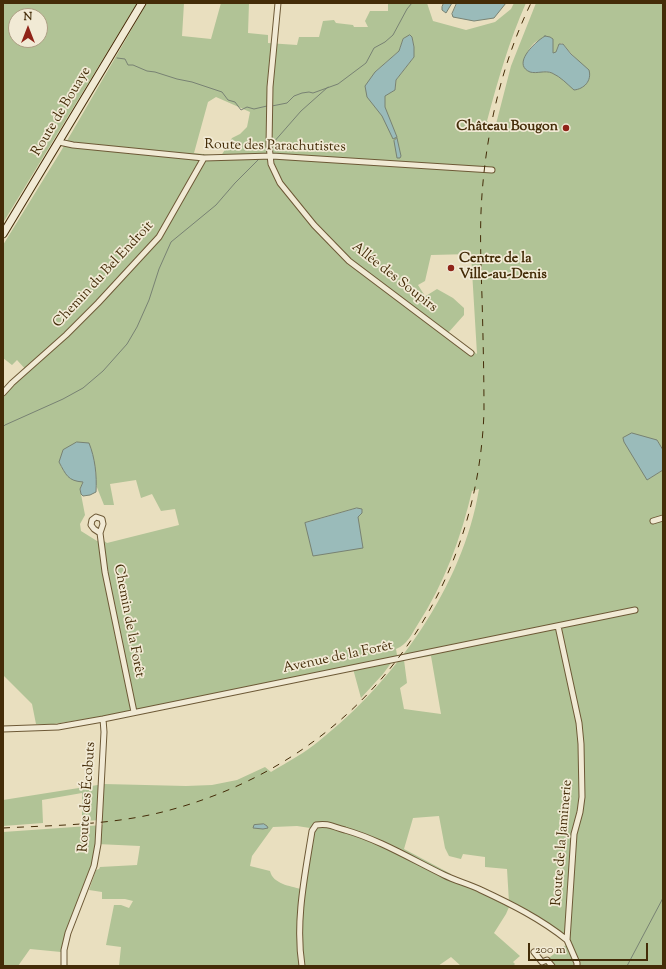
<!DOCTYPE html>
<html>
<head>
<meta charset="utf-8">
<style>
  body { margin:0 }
  #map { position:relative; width:666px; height:969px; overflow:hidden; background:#e9dfbf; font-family:"Sorts Mill Goudy",serif }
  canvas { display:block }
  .frame { position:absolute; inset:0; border:4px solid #442c08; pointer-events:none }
  .north { position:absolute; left:8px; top:8px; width:40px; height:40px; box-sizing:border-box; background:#f1ead5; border:1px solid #ac9e83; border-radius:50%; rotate:0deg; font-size:11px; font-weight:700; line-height:16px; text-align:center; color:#442c08 }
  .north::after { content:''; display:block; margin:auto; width:14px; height:18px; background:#8f2418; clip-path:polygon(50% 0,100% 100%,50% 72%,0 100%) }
  .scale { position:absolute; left:528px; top:943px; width:120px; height:18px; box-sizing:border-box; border:2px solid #442c08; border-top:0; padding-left:5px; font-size:12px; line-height:14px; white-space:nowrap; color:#442c08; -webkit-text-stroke:3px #f1ead5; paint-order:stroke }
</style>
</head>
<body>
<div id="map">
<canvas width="666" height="969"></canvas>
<div class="frame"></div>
<div class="north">N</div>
<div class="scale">200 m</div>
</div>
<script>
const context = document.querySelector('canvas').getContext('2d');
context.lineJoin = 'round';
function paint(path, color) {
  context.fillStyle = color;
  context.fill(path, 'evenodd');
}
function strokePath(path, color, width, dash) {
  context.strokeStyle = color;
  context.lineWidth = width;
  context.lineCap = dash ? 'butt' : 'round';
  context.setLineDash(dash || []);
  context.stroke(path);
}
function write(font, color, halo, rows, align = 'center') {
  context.font = font + ' "Sorts Mill Goudy",serif';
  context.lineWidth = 3.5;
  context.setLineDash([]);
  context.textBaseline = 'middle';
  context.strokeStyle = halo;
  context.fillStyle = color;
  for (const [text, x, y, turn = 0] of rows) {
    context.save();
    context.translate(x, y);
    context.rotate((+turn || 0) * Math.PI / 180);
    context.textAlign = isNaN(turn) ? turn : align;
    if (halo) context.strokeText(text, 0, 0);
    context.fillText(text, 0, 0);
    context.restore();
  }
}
const green = new Path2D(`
  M3 3H137L3 223ZM16 16H40V40H16Z
  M147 3H184L182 36 211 39 221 3H249L248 33 268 35V43L297 45 299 37H319L323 21 334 20 336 23 353 25 354 27H368L365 21 370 11H388V3H427L433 21 466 30 495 22 511 9 514 3H526C509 41 498 80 487 121L495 128 511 66 536 3H663V450L657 440 647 480 663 470V966H538L570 942C554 923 530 914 509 902L507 869 485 867V857L463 854 461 859 449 856 445 848 439 816 413 818 404 849 451 874V880L483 894 509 907 506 914 494 933 520 956 513 962 515 964 513 966H461L451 957 438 966H119L121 947 106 945 114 905H121L129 908 133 901 125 899H102V892L89 890 96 870 99 869 100 867 137 865 140 846 97 844C90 883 68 912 61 952L30 949 18 966H3V832L103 825V820L82 821V793L42 800 43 823 3 826V800L104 784 186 786 212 785 237 780 265 767 271 772C287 762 305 753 319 741 395 681 463 586 479 489L472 491C461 538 444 584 418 624 411 635 408 644 396 649L397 655 383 674 361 698 352 665 99 717 54 724H36L32 704 3 675V398L14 384 28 372 17 360 12 365 3 358V245L61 151ZM412 37 414 47V57L396 80 395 90 385 95V107L375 72 399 51 403 39ZM550 37 553 41V53L556 52 558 46 560 44 562 43 577 60 573 89C567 82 558 74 549 72 538 69 532 77 524 64 524 57 530 45 537 41 541 39 546 38 550 37ZM216 97 250 112 247 127 240 134 232 138 221 156 194 153 208 102ZM471 254 477 354 448 333 464 315V308L453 298 437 289 421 299 425 296 418 285 425 281 431 255ZM59 462 96 470V485L104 505H114L110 484 136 480 141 498 152 494 161 511 175 509 179 525 107 543 104 541H97L81 531 80 524 85 515 80 489 83 481C68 481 66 474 59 462ZM357 508 362 513 358 517 305 523ZM431 656 441 714 404 709 400 688 407 683 404 660ZM297 826 310 828 301 889C290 886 273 884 270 871L250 866 252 856 273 827Z`);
const water = new Path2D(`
  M444 3H452L446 13 442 10V7Z
  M457 3H506L494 18 474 21 453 17 452 14Z
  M410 35 412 37 414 47V57L396 80 395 90 385 96V107L397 137 393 139 382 116 367 97 365 86 375 72 399 51 403 39Z
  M545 36 550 37 553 39V53L556 52 559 44H563L571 54 589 70C592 81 584 89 574 90 567 84 561 77 552 73 545 70 537 74 530 72 511 64 536 41 545 36Z
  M397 138 401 156 400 158H397L394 141Z
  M632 433 657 440 663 450V470L647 480 624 442 623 438Z
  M77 442 89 443C95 458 97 475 96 492L90 495 83 496 81 494 80 489 83 482C68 481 66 475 59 462L63 450Z
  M357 508 362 509V513L358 517 363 548 313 556 305 523Z
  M264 824 267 826 268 828 263 829 253 828 254 825Z`);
const stream = new Path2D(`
  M117 58 125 59 128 65H133L147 71 155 72 177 79 192 82 222 92 228 100 235 102 241 110 247 107 254 109 267 106
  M272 106 287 103 294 96 302 93 309 92 313 93 338 84 366 63 374 48 385 42 393 35 407 9 412 3
  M273 143 301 111 328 87
  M3 427 5 425 63 399 83 388 103 371 127 344 137 327 149 300 159 269 171 242 216 205 235 183 259 159
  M627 966 663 898`);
const street = new Path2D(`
  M278 3 270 87 269 145 271 164 280 183 314 225 349 261 471 353
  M59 142 73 145 204 158 272 156 492 170
  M3 393 12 383 66 335 98 303 159 237 204 158
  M653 521 663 518
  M100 533 94 529 91 525 92 520 96 517 102 519 103 524 100 533 105 572 134 712
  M558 626 579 723 581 744 582 797 580 812 574 834 567 940 577 963V966
  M3 729 58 727 103 719 635 610
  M534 952 542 962 547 960 552 966
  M64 966V950L68 933 94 866 98 844 104 732 103 719
  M302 966C295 921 305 875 312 831L316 825C329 823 333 827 345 830 380 840 411 859 444 875 456 881 469 884 481 890 511 904 541 919 567 940`);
const secondary = new Path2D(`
  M3 234 142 3`);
const rail = new Path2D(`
  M3 828C59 825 116 825 170 810 355 760 477 603 484 412 484 374 483 335 482 297 481 268 480 240 481 212 484 141 500 67 531 3`);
const markers = [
  [566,128,4,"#8f2418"],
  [451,268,4,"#8f2418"]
];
const streetNames = [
  ["Route de Bouaye",62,112,-59],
  ["Route des Parachutistes",275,147,1],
  ["Chemin du Bel Endroit",104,275,-47],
  ["Allée des Soupirs",394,278,38],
  ["Chemin de la Forêt",128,621,79],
  ["Avenue de la Forêt",338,658,-12],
  ["Route des Écobuts",88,797,-86],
  ["Route de la Jaminerie",563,843,-85]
];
const poiNames = [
  ["Château Bougon",558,128],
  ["Centre de la",459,260,"left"],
  ["Ville-au-Denis",459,276,"left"]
];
paint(green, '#b1c396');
paint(water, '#9abbba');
strokePath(water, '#788273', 1);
strokePath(stream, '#788273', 1);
strokePath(street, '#6d5936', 7);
strokePath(secondary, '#442c08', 9);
strokePath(street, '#f1ead5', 5);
strokePath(secondary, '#f1ead5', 7);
strokePath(rail, '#442c08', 1, [7, 7]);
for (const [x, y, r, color] of markers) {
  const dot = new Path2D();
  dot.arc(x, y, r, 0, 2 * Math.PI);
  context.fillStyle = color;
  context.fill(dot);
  strokePath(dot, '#f1ead5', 1.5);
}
write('14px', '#442c08', '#f1ead5', streetNames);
write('bold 14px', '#442c08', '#f1ead5', poiNames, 'right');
</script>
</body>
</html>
